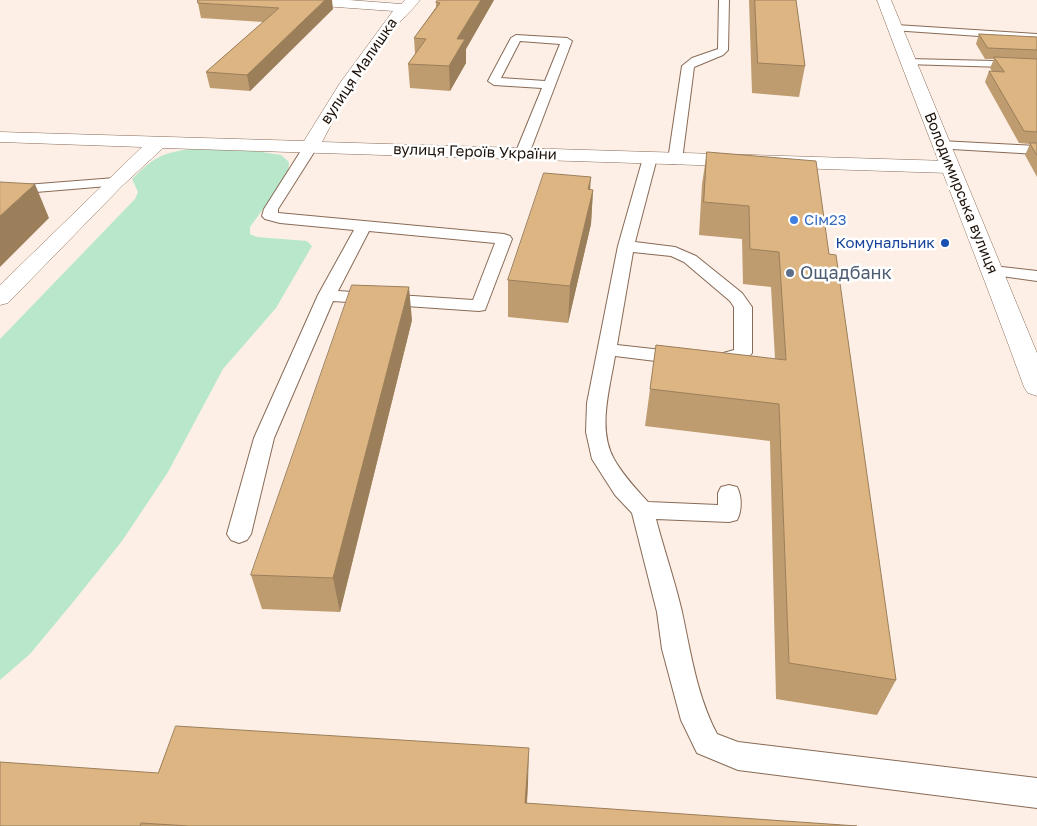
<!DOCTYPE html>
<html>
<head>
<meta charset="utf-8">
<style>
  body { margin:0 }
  canvas { display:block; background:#fdefe6 }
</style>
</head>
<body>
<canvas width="1037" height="826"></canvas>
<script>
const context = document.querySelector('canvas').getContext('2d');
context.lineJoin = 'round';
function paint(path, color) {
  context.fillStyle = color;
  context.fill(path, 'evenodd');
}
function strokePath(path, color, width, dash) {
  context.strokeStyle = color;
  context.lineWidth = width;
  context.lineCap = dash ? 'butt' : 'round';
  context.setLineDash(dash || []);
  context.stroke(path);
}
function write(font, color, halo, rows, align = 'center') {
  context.font = font + ' "Golos Text",sans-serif';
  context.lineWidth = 5;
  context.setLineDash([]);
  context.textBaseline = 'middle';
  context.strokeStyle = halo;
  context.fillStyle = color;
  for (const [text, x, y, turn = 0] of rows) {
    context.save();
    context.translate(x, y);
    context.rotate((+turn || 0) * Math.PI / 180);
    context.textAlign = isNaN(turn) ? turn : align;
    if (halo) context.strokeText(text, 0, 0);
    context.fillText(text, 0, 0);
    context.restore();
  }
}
const green = new Path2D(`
  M191 149 255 151 281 155 289 162 288 174 250 227V234L257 237 307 241 312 246 276 308 223 369 168 472 122 541 74 601 30 654 0 680V339L135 199 138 192 132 179C154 158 160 153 191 149Z`);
const service = new Path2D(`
  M719 0H729L728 50 723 55 694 67 682 160 675 164 670 163 668 160 682 66 692 58 718 49Z
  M896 25 1037 34V40L892 30 891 28 892 26Z
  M516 35 567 38 572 41 529 154 522 158 515 154 542 88 494 85 488 81 511 38ZM520 41 560 44 545 81 501 78Z
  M909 59 1037 62V68L905 64 903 62 905 60Z
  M940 141 1037 146V154L935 148 933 145Z
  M311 142 318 146 278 209V213L504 234 510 236 512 239 485 310 479 311 333 301 274 438 251 534 247 540 239 543 231 540 227 534 254 438 318 295 354 230 280 223 265 219 262 216 264 209 304 146ZM369 231 495 243 473 300 338 291Z
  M650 154 657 158 635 242 675 247 696 256 742 293 752 307V353C744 365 722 368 709 365L707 361 709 357 734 350V307L730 301 684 262 671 256 633 252 617 345 680 352 687 354 689 358 687 362 680 364 615 356C610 388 597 429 614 459 623 475 636 489 648 502L718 505V493L721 487 729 485 737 487C742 496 742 511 737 520L729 522 656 519C664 550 675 581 682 612 691 654 697 696 717 734L738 742 1037 778V808L738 770 697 753 681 720 662 649 657 612 632 513 615 495 592 459 586 432 587 403 618 246 643 158Z
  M115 178 120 179 122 182 120 185 0 195V187Z
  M993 266 1037 271V281L987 274 985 271 987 268Z`);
const minor = new Path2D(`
  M287 0H349L401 4 405 0H420C412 11 400 20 392 31 365 66 342 103 322 142L949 161 956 163 959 167 956 171 949 173 163 148 122 186 8 303 0 305V285L142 147 0 142V132L304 141 340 83 393 11 294 4Z`);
const primary = new Path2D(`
  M877 0H891L1037 353V396L1028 393 1024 387C977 257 925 129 877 0Z`);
const wall = new Path2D(`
  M438 0H494L466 49V63L450 91 410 88 408 64 415 54 414 38 436 7V2Z
  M749 0H796L805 66 799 97 752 93Z
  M198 3 333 9 250 91 210 88 206 72 263 22 201 18Z
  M979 34 1037 37V177L1025 155 1030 144 1019 143 985 82 989 71H992L990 68 994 59H985L976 44Z
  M707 152 829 254 896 680 877 715 776 699 770 441 645 426 656 345 775 359 771 287 743 284 742 239 699 235 702 184Z
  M590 190H593L591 224 568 323 508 317V280Z
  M412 320 340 612 262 609 251 575Z
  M528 784 527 804 857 826H0Z`);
const shadedWall = new Path2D(`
  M325 0H332L333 9 250 91 247 75Z
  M481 0H494L466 49V63L450 91 449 66 457 39Z
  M591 177 589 206 593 190 591 224 568 323 570 286 588 189Z
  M35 184 49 218 0 267V216Z
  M409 287 412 320 340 612 333 578Z
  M529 748 528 784 525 826V803Z`);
const building = new Path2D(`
  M198 0H325L247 75 206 72 279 8 198 3Z
  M438 0H481L457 39H465L449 66 408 64 426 39 414 38 440 3 436 2Z
  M755 0H796L805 66 758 63Z
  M979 34 1037 37V50L988 48Z
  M994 57 1037 59V132L1024 131 989 71 1004 72Z
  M1030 143H1037V155Z
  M707 152 816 161 829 254 836 255 896 680 789 663 779 404 650 389 656 345 786 360 779 252 750 249 749 206 704 202Z
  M544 173 591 177 588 189 593 190 570 286 508 280Z
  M0 182 35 184 0 216Z
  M352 285 409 287 333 578 251 575Z
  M176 726 529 748 525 803 857 826H189L141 823 140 826H0V762L158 773Z`);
const markers = [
  [794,220,5,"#3f7fe0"],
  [945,243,5,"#1a4fb4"],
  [790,273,5,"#5c6f8a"]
];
const farStreetnames = [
  ["вулиця Малишка",359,71,-56],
  ["вулиця Героїв України",475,152,2],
  ["Володимирська вулиця",961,193,68]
];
const farShopnames = [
  ["Сім23",804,220]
];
const farTransitnames = [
  ["Комунальник",935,243]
];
const serviceNames = [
  ["Ощадбанк",800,273]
];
paint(green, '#b8e7cb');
strokePath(service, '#886b56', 2);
strokePath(minor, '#886b56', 1);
strokePath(primary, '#886b56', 1);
paint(service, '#fff');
paint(minor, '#fff');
paint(primary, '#fff');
paint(wall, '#be9c70');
paint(shadedWall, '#9b7f5b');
paint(building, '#ddb582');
strokePath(building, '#9b7f5b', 1);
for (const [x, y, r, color] of markers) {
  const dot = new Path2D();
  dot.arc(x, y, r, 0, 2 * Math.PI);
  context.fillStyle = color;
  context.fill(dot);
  strokePath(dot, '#fff', 2);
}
write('15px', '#1e130b', '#fff', farStreetnames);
write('15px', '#366cbe', '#fff', farShopnames, 'left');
write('15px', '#164399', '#fff', farTransitnames, 'right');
write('18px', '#4e5e75', '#fff', serviceNames, 'left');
</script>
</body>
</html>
